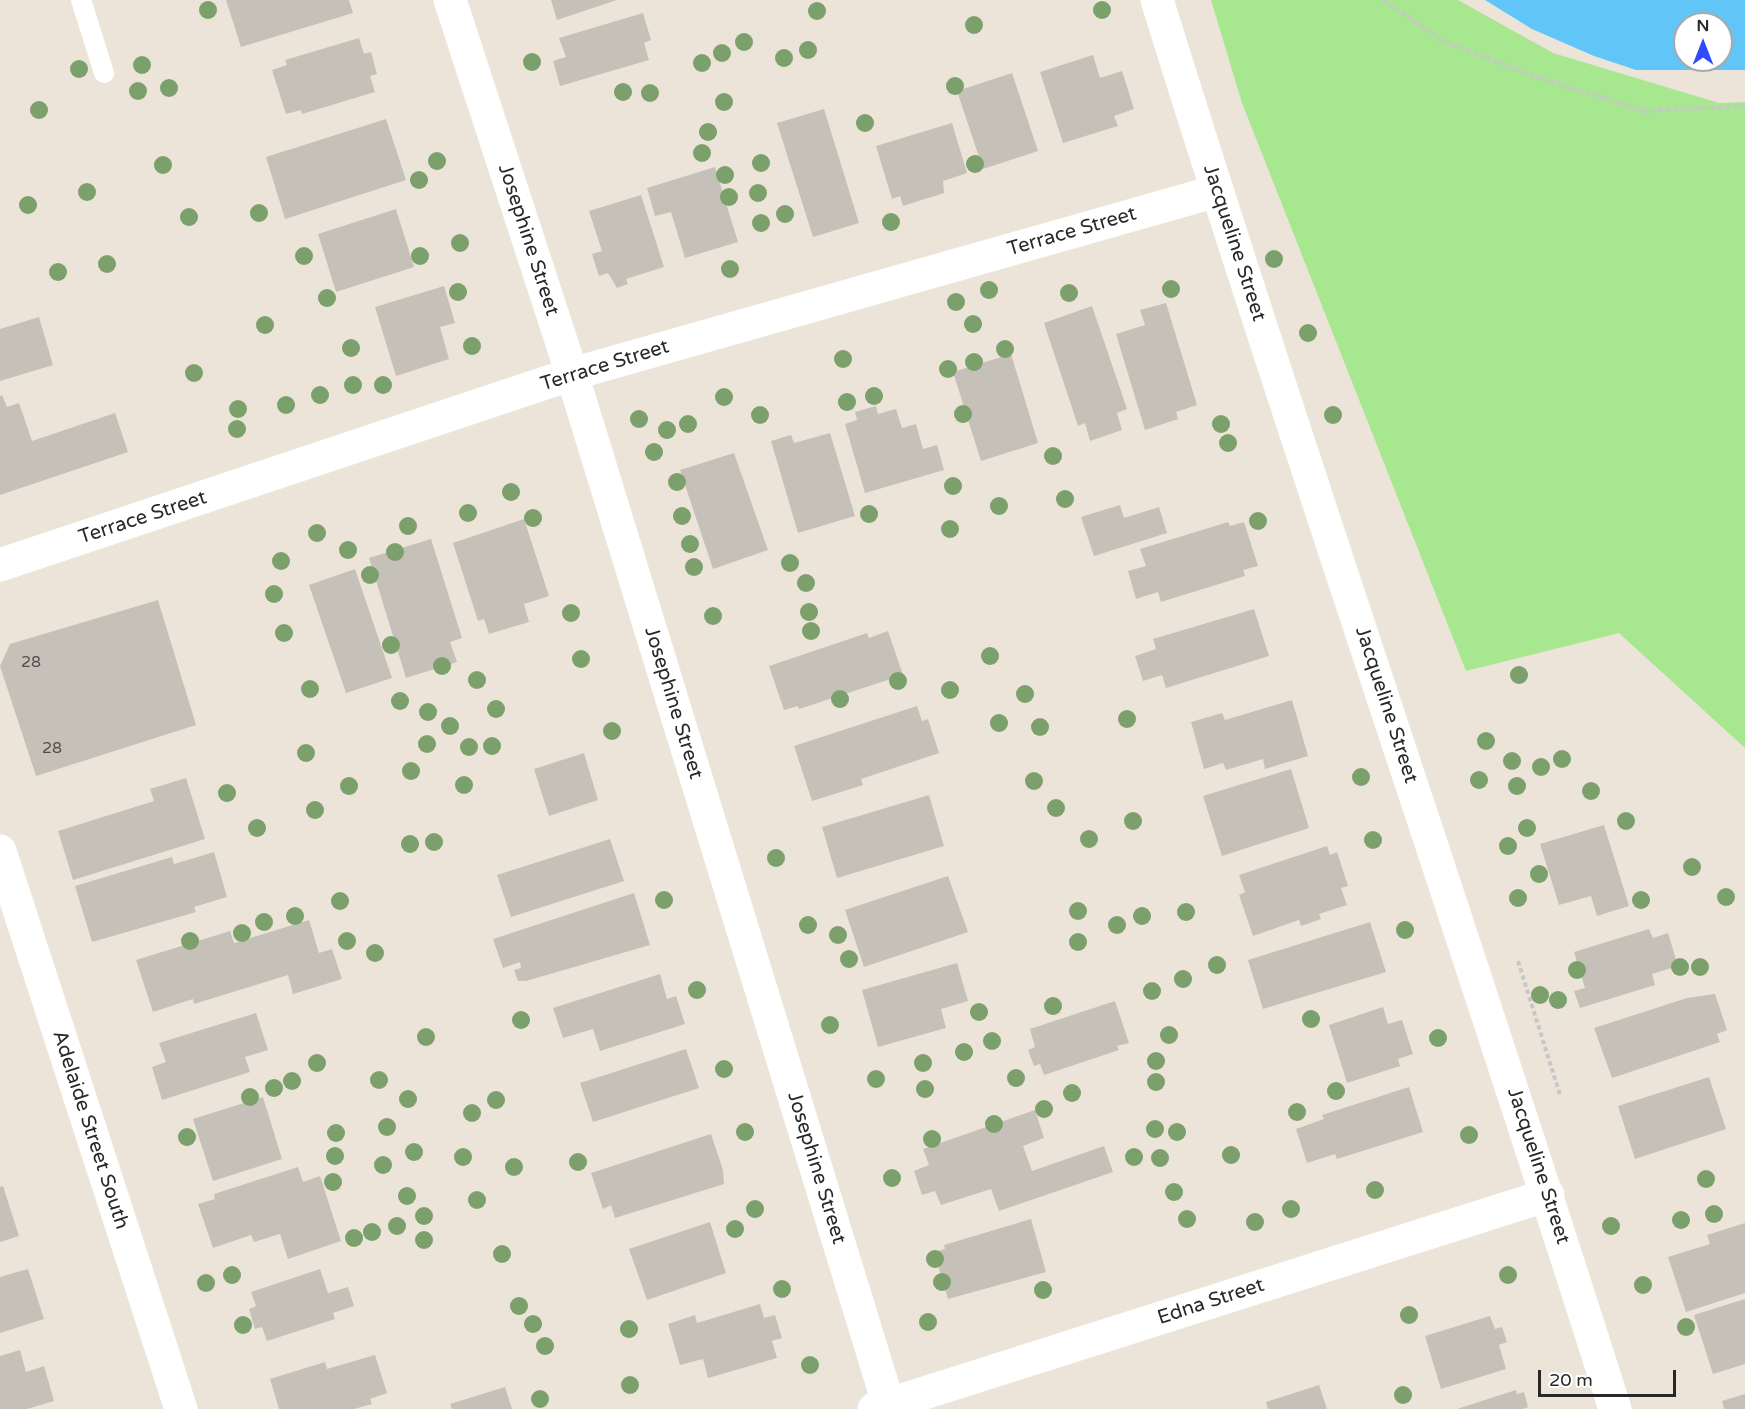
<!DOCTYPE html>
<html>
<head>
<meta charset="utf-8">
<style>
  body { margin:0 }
  #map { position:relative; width:1745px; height:1409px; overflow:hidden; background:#ece4d8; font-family:"Varela Round",sans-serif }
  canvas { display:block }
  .north { position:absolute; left:1673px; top:12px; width:60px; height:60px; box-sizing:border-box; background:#fff; border:2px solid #a9a9a9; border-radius:50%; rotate:0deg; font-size:16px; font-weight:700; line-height:24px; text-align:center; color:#282828 }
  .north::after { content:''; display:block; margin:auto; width:21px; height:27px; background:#3149ff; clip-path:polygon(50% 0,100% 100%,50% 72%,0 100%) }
  .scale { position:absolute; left:1538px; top:1370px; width:138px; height:27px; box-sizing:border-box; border:3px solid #282828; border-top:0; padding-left:8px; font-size:18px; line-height:21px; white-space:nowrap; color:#282828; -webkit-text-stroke:4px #fff; paint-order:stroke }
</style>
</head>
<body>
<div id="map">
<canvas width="1745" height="1409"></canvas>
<div class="north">N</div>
<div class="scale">20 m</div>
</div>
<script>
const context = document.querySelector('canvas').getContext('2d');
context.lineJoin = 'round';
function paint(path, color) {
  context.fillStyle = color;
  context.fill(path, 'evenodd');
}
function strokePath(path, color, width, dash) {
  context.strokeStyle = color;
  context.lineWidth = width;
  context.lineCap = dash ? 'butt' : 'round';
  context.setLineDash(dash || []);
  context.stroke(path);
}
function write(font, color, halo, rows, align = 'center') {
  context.font = font + ' "Varela Round",sans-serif';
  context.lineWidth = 6;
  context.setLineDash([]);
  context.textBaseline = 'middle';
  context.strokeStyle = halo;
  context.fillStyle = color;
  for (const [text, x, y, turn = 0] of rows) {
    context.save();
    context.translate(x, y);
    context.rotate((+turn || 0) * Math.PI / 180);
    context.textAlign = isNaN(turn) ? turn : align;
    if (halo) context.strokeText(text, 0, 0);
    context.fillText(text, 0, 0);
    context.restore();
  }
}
const green = new Path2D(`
  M1211 0H1458L1553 53 1719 103 1745 102V748L1619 633 1466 671 1242 103Z`);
const water = new Path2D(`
  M1485 0H1745V70H1636L1594 56 1532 29ZM1685 24H1721V60H1685Z`);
const building = new Path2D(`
  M226 0H349L353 13 241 47Z
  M551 0H617L557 20Z
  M643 13 651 40 644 43 649 60 560 86 553 61 566 57 559 38Z
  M359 38 364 54 371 52 377 74 370 76 375 92 302 114 301 110 286 114 272 70 287 65 285 60Z
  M1093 55 1100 78 1122 71 1134 109 1114 116 1118 126 1063 143 1040 72Z
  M1012 73 1038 151 983 169 957 91Z
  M824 109 859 223 813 237 777 123Z
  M386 119 406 180 285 219 266 157Z
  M952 123 967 173 943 181 944 193 903 206 900 196 892 199 876 146Z
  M715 167 738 242 685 258 671 212 655 216 647 188Z
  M641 195 664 267 626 279 628 284 617 288 608 273 599 276 592 254 602 251 589 211Z
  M396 209 414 267 336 292 318 234Z
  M444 286 455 323 440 327 449 359 396 376 375 307Z
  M1166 303 1197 405 1176 412 1178 419 1145 430 1116 334 1145 325 1140 310Z
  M1092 306 1127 409 1117 413 1122 430 1090 441 1085 423 1078 426 1044 323Z
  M39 317 53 365 0 381V329Z
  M1011 354 1038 443 981 461 953 372Z
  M2 395 7 407 19 403 32 441 115 413 128 452 0 495V396Z
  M876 406 878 414 896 409 902 428 916 424 923 449 937 445 944 470 865 493 845 424 857 420 855 412Z
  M830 433 855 516 798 533 771 441 791 435 794 443Z
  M734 453 768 550 713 569 680 470Z
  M1120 505 1124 518 1159 507 1167 533 1094 556 1081 517Z
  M524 519 549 596 524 604 529 622 489 634 484 619 478 621 453 543Z
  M1228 522 1230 526 1244 522 1258 566 1243 570 1245 576 1161 602 1158 592 1136 599 1128 571 1146 566 1140 549Z
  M431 539 462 638 450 642 457 662 406 678 369 558Z
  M355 569 392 678 346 693 309 585Z
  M158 600 196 725 36 776 0 666 10 644Z
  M1254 609 1269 656 1166 688 1162 675 1143 681 1135 656 1156 649 1153 639Z
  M888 631 903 675 799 709 798 706 784 710 769 666 867 633 869 638Z
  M1292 700 1308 756 1265 769 1263 759 1226 770 1223 763 1204 769 1191 722 1222 713 1225 720Z
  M917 706 922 721 928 719 939 753 861 779 863 785 812 801 794 746Z
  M584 753 598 800 549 816 534 769Z
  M1291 769 1309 828 1222 856 1203 796Z
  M186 778 205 839 73 880 58 831 154 801 150 789Z
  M929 795 944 846 837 878 822 827Z
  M1604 825 1629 906 1597 916 1591 896 1559 905 1540 844Z
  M610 839 624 881 511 917 497 875Z
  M1327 846 1330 855 1337 852 1348 886 1341 888 1347 905 1319 914 1321 919 1301 926 1299 920 1253 936 1239 895 1245 892 1239 875Z
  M214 852 227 897 194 907 196 912 92 942 75 886 172 857 174 864Z
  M948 876 968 932 864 967 845 910Z
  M634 893 650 945 526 981H518L514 970 521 968 520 962 503 968 493 939Z
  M309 920 319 953 332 949 342 979 293 994 288 975 194 1004 193 999 153 1012 136 960 230 931 234 943Z
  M1370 922 1386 972 1263 1009 1248 960Z
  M1649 929 1653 938 1668 933 1678 966 1652 974 1655 985 1580 1008 1574 991 1585 988 1574 952Z
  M957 963 968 1001 941 1009 946 1028 878 1047 862 990Z
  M660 974 667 999 676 996 685 1024 600 1051 593 1029 563 1038 553 1008Z
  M1715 994 1727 1030 1717 1034 1720 1042 1612 1078 1594 1028 1687 998Z
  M1115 1001 1129 1043 1117 1046 1119 1050 1044 1075 1040 1064 1034 1066 1028 1050 1035 1047 1030 1029Z
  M1383 1007 1388 1024 1402 1020 1413 1054 1398 1059 1400 1066 1347 1083 1329 1025Z
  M256 1013 268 1050 245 1057 250 1072 162 1100 152 1067 166 1062 159 1043Z
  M686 1049 699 1088 593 1122 580 1083Z
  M1709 1077 1726 1129 1635 1159 1618 1106Z
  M1409 1087 1423 1132 1337 1159 1335 1154 1307 1163 1296 1129 1324 1119 1322 1115Z
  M263 1097 282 1159 213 1181 193 1119Z
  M1035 1110 1044 1138 1023 1146 1032 1171 1104 1146 1113 1172 999 1211 991 1189 941 1205 935 1191 922 1195 914 1171 929 1165 923 1149Z
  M711 1134 723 1170 724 1184 615 1218 611 1205 603 1209 591 1173Z
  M298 1167 303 1182 320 1176 341 1241 288 1259 280 1234 254 1242 251 1235 213 1248 198 1204 215 1199 214 1194Z
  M3 1186 19 1236 0 1242V1187Z
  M1031 1219 1046 1272 948 1299 934 1252 945 1249 944 1245Z
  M710 1222 726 1273 647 1300 629 1249Z
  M1745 1223V1293L1686 1312 1668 1257 1710 1244 1707 1235Z
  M28 1269 44 1319 0 1333V1277Z
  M320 1269 328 1293 348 1287 354 1306 333 1313 335 1319 267 1341 262 1327 255 1329 249 1309 256 1306 251 1292Z
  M1745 1299V1364L1713 1374 1694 1315Z
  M760 1304 764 1318 775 1315 782 1338 772 1341 777 1358 708 1378 703 1359 680 1365 668 1324 695 1315 697 1323Z
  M1490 1316 1495 1329 1502 1327 1507 1342 1499 1345 1506 1369 1441 1389 1425 1336Z
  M20 1350 26 1372 44 1366 54 1401 27 1409H0V1356Z
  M375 1355 387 1393 370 1399 372 1404 354 1409H279L270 1379 325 1362 327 1369Z
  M1319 1385 1327 1409H1268L1266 1402Z
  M505 1387 512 1409H452L450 1404Z
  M1516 1390 1517 1394 1524 1392 1528 1407 1523 1409H1457Z
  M1745 1394V1409H1724L1722 1401Z`);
const path = new Path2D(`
  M1383 0 1443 41 1531 75 1644 111 1745 106
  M1518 961 1560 1095`);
const lane = new Path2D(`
  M81 0 104 73`);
const street = new Path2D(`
  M450 0 572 374 890 1409
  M1157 0C1304 472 1466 938 1615 1409
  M0 565 572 374 1217 191
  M874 1409 1548 1195`);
const secondary = new Path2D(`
  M0 851 181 1409`);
const trees = [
  [208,10],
  [1102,10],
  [817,11],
  [974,25],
  [744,42],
  [808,50],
  [722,53],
  [784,58],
  [532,62],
  [702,63],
  [142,65],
  [79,69],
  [955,86],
  [169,88],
  [138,91],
  [623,92],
  [650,93],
  [724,102],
  [39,110],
  [865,123],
  [708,132],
  [702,153],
  [437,161],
  [761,163],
  [975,164],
  [163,165],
  [725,175],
  [419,180],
  [87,192],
  [758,193],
  [729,197],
  [28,205],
  [259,213],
  [785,214],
  [189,217],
  [891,222],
  [761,223],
  [460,243],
  [304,256],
  [420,256],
  [1274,259],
  [107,264],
  [730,269],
  [58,272],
  [1171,289],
  [989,290],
  [458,292],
  [1069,293],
  [327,298],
  [956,302],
  [973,324],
  [265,325],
  [1308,333],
  [472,346],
  [351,348],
  [1005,349],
  [843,359],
  [974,362],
  [948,369],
  [194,373],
  [353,385],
  [383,385],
  [320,395],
  [874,396],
  [724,397],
  [847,402],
  [286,405],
  [238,409],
  [963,414],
  [760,415],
  [1333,415],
  [639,419],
  [688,424],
  [1221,424],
  [237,429],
  [667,430],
  [1228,443],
  [654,452],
  [1053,456],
  [677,482],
  [953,486],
  [511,492],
  [1065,499],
  [999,506],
  [468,513],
  [869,514],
  [682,516],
  [533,518],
  [1258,521],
  [408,526],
  [950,529],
  [317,533],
  [690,544],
  [348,550],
  [395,552],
  [281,561],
  [790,563],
  [694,567],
  [370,575],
  [806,583],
  [274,594],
  [809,612],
  [571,613],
  [713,616],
  [811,631],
  [284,633],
  [391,645],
  [990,656],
  [581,659],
  [442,666],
  [1519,675],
  [477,680],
  [898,681],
  [310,689],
  [950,690],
  [1025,694],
  [840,699],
  [400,701],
  [496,709],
  [428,712],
  [1127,719],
  [999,723],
  [450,726],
  [1040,727],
  [612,731],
  [1486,741],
  [427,744],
  [492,746],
  [469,747],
  [306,753],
  [1562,759],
  [1512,761],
  [1541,767],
  [411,771],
  [1361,777],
  [1479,780],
  [1034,781],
  [464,785],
  [349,786],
  [1517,786],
  [1591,791],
  [227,793],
  [1056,808],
  [315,810],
  [1133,821],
  [1626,821],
  [257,828],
  [1527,828],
  [1089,839],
  [1373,840],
  [434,842],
  [410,844],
  [1508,846],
  [776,858],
  [1692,867],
  [1539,874],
  [1726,897],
  [1518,898],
  [664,900],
  [1641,900],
  [340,901],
  [1078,911],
  [1186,912],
  [295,916],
  [1142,916],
  [264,922],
  [808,925],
  [1117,925],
  [1405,930],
  [242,933],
  [838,935],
  [190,941],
  [347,941],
  [1078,942],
  [375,953],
  [849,959],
  [1217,965],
  [1680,967],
  [1700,967],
  [1577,970],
  [1183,979],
  [697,990],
  [1152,991],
  [1540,995],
  [1558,1000],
  [1053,1006],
  [979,1012],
  [1311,1019],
  [521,1020],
  [830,1025],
  [1169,1035],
  [426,1037],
  [1438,1038],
  [992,1041],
  [964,1052],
  [1156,1061],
  [317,1063],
  [923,1063],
  [724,1069],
  [1016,1078],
  [876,1079],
  [379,1080],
  [292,1081],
  [1156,1082],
  [274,1088],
  [925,1089],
  [1336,1091],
  [1072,1093],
  [250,1097],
  [408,1099],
  [496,1100],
  [1044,1109],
  [1297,1112],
  [472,1113],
  [994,1124],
  [387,1127],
  [1155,1129],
  [745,1132],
  [1177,1132],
  [336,1133],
  [1469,1135],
  [187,1137],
  [932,1139],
  [414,1152],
  [1231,1155],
  [335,1156],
  [463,1157],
  [1134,1157],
  [1160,1158],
  [578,1162],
  [383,1165],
  [514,1167],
  [892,1178],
  [1706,1179],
  [333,1182],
  [1375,1190],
  [1174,1192],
  [407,1196],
  [477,1200],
  [755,1209],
  [1291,1209],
  [1714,1214],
  [424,1216],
  [1187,1219],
  [1681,1220],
  [1255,1222],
  [397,1226],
  [1611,1226],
  [735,1229],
  [372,1232],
  [354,1238],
  [424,1240],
  [502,1254],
  [935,1259],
  [232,1275],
  [1508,1275],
  [942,1282],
  [206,1283],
  [1643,1285],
  [782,1289],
  [1043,1290],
  [519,1306],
  [1409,1315],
  [928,1322],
  [533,1324],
  [243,1325],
  [1686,1327],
  [629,1329],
  [545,1346],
  [810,1365],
  [630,1385],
  [1403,1395],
  [540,1399]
];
const numberNames = [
  ["28",31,663],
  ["28",52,749]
];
const streetNames = [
  ["Terrace Street",1072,232,-16],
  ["Josephine Street",528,240,72],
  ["Jacqueline Street",1234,243,72],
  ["Terrace Street",605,366,-17],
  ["Terrace Street",143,518,-18],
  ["Josephine Street",673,703,73],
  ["Jacqueline Street",1386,705,72],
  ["Adelaide Street South",90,1130,72],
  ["Jacqueline Street",1538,1166,72],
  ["Josephine Street",816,1168,73],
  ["Edna Street",1211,1302,-18]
];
paint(green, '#a7e78f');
paint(water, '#61c5f7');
paint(building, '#c6c1b8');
strokePath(path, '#c7c7c7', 4, [4.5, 3]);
strokePath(lane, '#fff', 20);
strokePath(street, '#fff', 33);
strokePath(secondary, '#fff', 33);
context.fillStyle = '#7ba06c';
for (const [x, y] of trees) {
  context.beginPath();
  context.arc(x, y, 9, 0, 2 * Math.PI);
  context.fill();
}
write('16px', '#504e4c', null, numberNames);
write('20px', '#282828', '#fff', streetNames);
</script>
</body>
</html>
